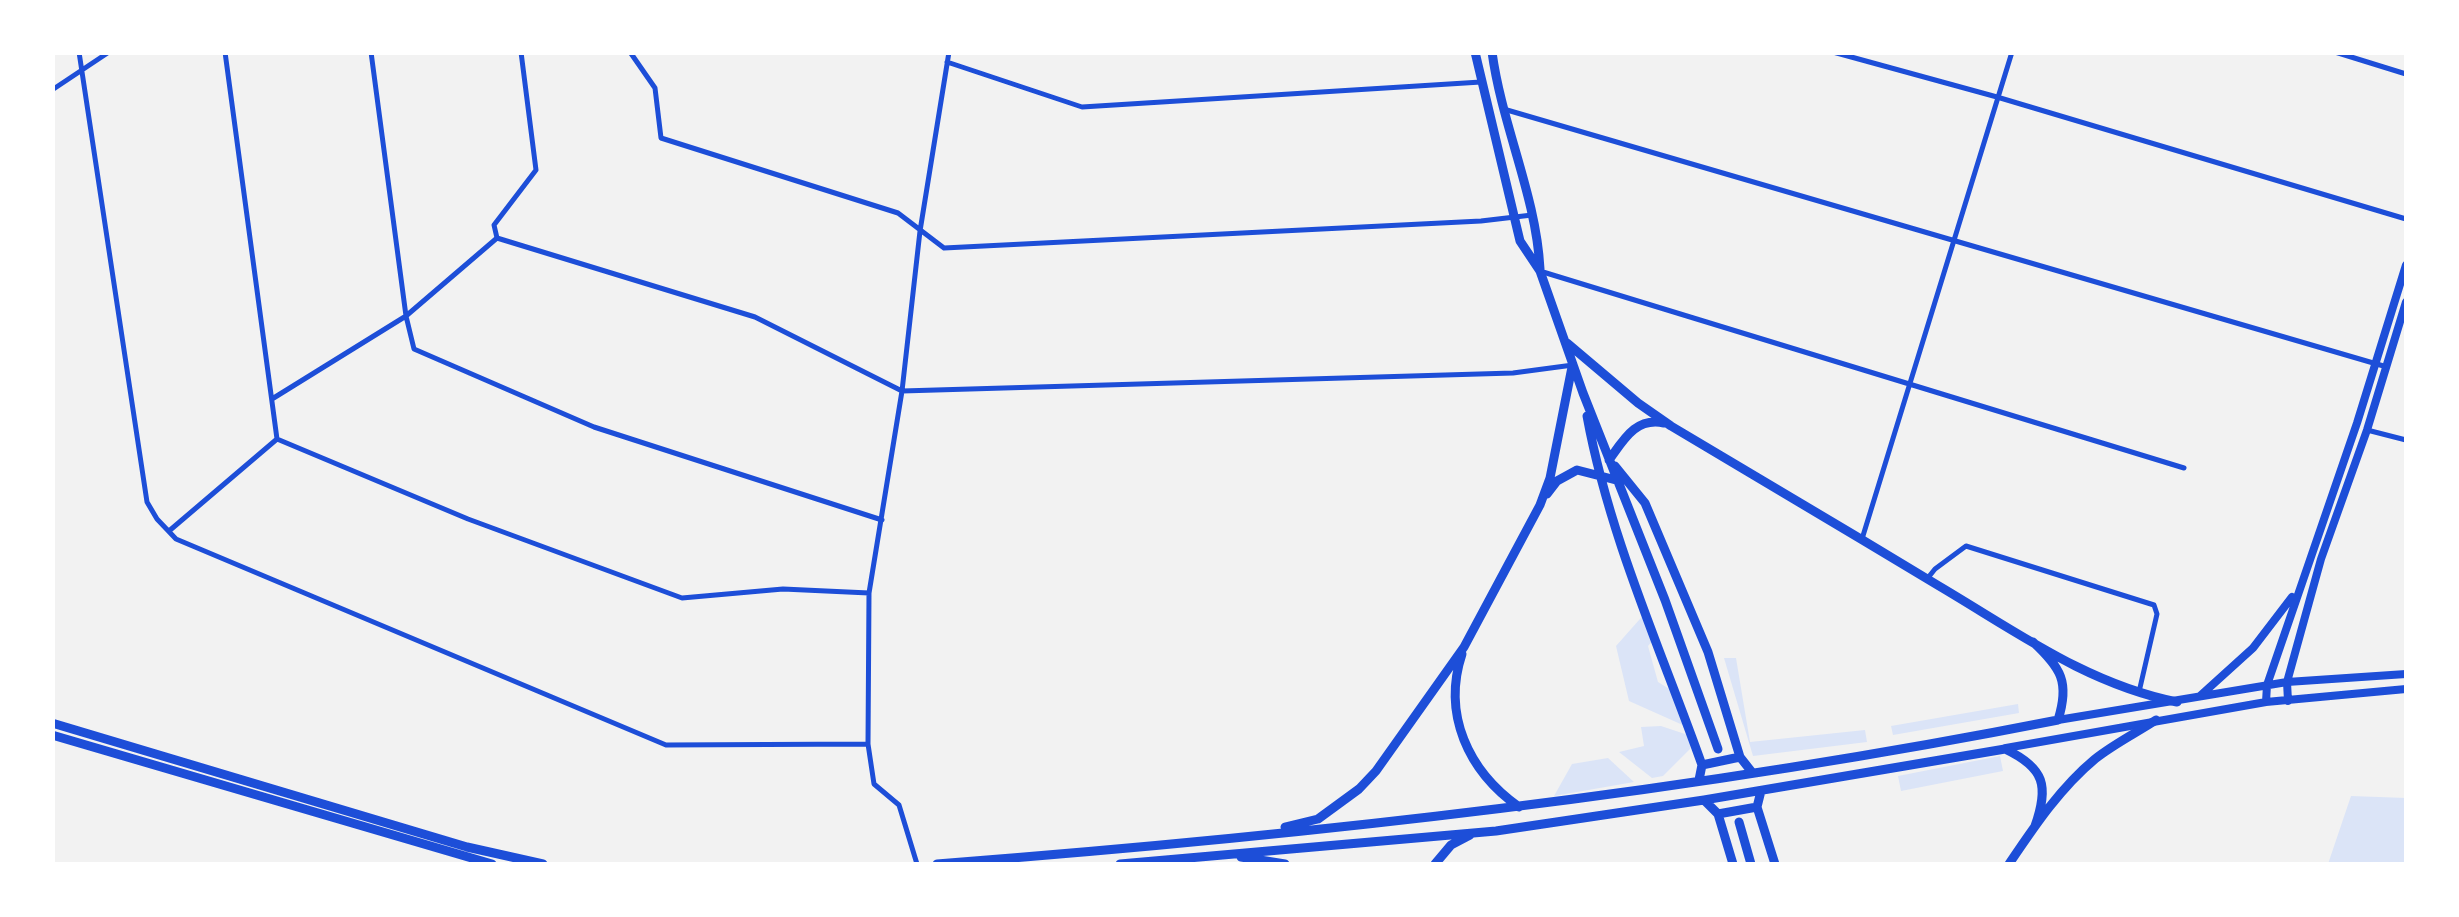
<!DOCTYPE html>
<html>
<head>
<meta charset="utf-8">
<style>
  body { margin:0 }
  #map { position:relative; width:2459px; height:917px; overflow:hidden; background:#f2f2f2; font-family:Roboto,sans-serif }
  canvas { display:block }
  .frame { position:absolute; inset:0; border:55px solid #fff; pointer-events:none }
</style>
</head>
<body>
<div id="map">
<canvas width="2459" height="917"></canvas>
<div class="frame"></div>
</div>
<script>
const context = document.querySelector('canvas').getContext('2d');
context.lineJoin = 'round';
function paint(path, color) {
  context.fillStyle = color;
  context.fill(path, 'evenodd');
}
function strokePath(path, color, width, dash) {
  context.strokeStyle = color;
  context.lineWidth = width;
  context.lineCap = dash ? 'butt' : 'round';
  context.setLineDash(dash || []);
  context.stroke(path);
}
const green = new Path2D(`
  M1647 611 1655 638 1648 646 1658 682 1671 690 1685 726 1629 701 1616 646Z
  M1724 658H1736L1750 742 1865 730 1867 742 1753 756Z
  M2018 704 2019 713 1893 735 1891 726Z
  M1661 726 1691 736 1690 749 1663 776 1652 778 1619 752 1644 746 1641 727Z
  M2000 756 2003 771 1901 791 1898 776Z
  M1608 758 1634 782 1554 796 1572 764Z
  M2351 796 2406 798V864H2328Z`);
const minor = new Path2D(`
  M79 52 147 502 157 519 176 539 666 745 868 744
  M225 52 277 439 468 519 682 598 783 589 869 593
  M371 52 406 316 414 349 594 427 882 520
  M630 52 655 88 661 138 898 213 944 248 1481 221 1532 215
  M1833 52 1997 97 2406 219
  M2335 52 2406 74
  M947 62 1082 107 1481 82
  M52 90 109 52
  M1507 110 2387 367
  M497 238 755 317 902 391 1513 373 1573 365
  M1543 272 2184 468
  M272 399 406 316 497 238 494 225 536 170 521 52
  M2367 430 2406 440
  M169 531 277 439
  M1862 539 2012 52
  M1927 579 1935 569 1966 546 2154 605 2157 614 2139 692
  M917 864 899 805 874 784 868 744 869 593 902 391 920 231 949 52`);
const primary = new Path2D(`
  M2200 696 2253 648 2292 597
  M2288 701 2287 682 2321 559 2367 430 2406 302
  M2266 702 2267 685 2357 423 2406 265
  M2058 720 2287 682 2406 674
  M2006 748 2266 702 2406 689`);
const trunk = new Path2D(`
  M1475 52 1520 241 1540 271 1583 393 1665 600 1718 749
  M1492 52C1502 126 1536 195 1540 269
  M1567 343 1638 403 1671 426C1760 479 1850 532 1939 586 2017 632 2087 684 2177 702
  M1587 416C1609 536 1661 650 1702 765L1699 780
  M1609 460C1624 439 1636 417 1664 423
  M1615 466 1645 503 1708 652 1740 757 1751 771
  M1547 494 1557 481 1577 470 1616 480
  M1462 654C1442 714 1468 771 1519 807
  M52 723 467 847 543 864
  M52 735 492 864
  M1702 765 1740 757
  M1761 791 1757 807 1775 864
  M1704 800 1718 814 1733 864
  M1718 814 1757 807
  M1739 822 1751 864
  M1285 827 1318 819 1359 789 1376 771 1464 647 1540 505 1550 478 1572 367
  M1241 857 1285 864
  M937 864C1313 835 1688 793 2058 720 2070 682 2061 668 2033 642
  M1120 864 1496 831 1704 800 2005 749C2045 768 2049 786 2035 826
  M1435 864 1451 845 1470 835
  M2009 864C2034 827 2060 788 2095 759 2114 744 2136 733 2156 720`);
paint(green, '#dbe4f7');
strokePath(minor, '#1d4ed8', 5);
strokePath(primary, '#1d4ed8', 8);
strokePath(trunk, '#1d4ed8', 9);
</script>
</body>
</html>
